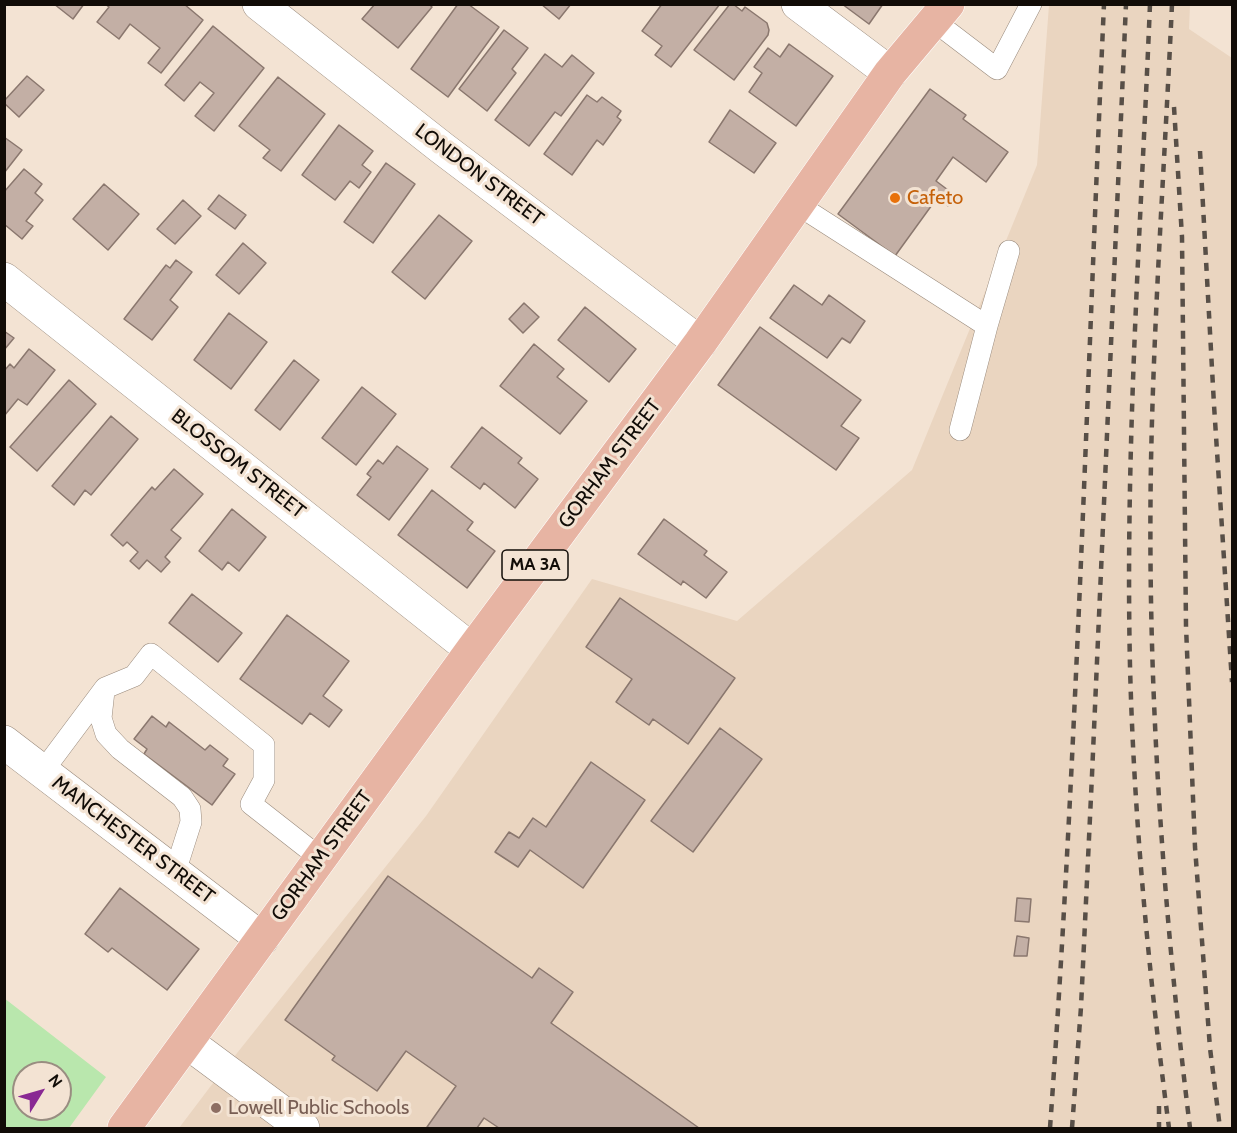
<!DOCTYPE html>
<html>
<head>
<meta charset="utf-8">
<style>
  body { margin:0 }
  #map { position:relative; width:1237px; height:1133px; overflow:hidden; background:#f3e3d3; font-family:Cabin,sans-serif }
  canvas { display:block }
  .frame { position:absolute; inset:0; border:6px solid #110c07; pointer-events:none }
  .north { position:absolute; left:12px; top:1061px; width:60px; height:60px; box-sizing:border-box; background:#f3e3d3; border:2px solid #998d81; border-radius:50%; rotate:53deg; font-size:16px; font-weight:700; line-height:24px; text-align:center; color:#110c07 }
  .north::after { content:''; display:block; margin:auto; width:21px; height:27px; background:#892993; clip-path:polygon(50% 0,100% 100%,50% 72%,0 100%) }
</style>
</head>
<body>
<div id="map">
<canvas width="1237" height="1133"></canvas>
<div class="frame"></div>
<div class="north">N</div>
</div>
<script>
const context = document.querySelector('canvas').getContext('2d');
context.lineJoin = 'round';
function paint(path, color) {
  context.fillStyle = color;
  context.fill(path, 'evenodd');
}
function strokePath(path, color, width, dash) {
  context.strokeStyle = color;
  context.lineWidth = width;
  context.lineCap = dash ? 'butt' : 'round';
  context.setLineDash(dash || []);
  context.stroke(path);
}
function write(font, color, halo, rows, align = 'center') {
  context.font = font + ' Cabin,sans-serif';
  context.lineWidth = 6;
  context.setLineDash([]);
  context.textBaseline = 'middle';
  context.strokeStyle = halo;
  context.fillStyle = color;
  for (const [text, x, y, turn = 0] of rows) {
    context.save();
    context.translate(x, y);
    context.rotate((+turn || 0) * Math.PI / 180);
    context.textAlign = isNaN(turn) ? turn : align;
    if (halo) context.strokeText(text, 0, 0);
    context.fillText(text, 0, 0);
    context.restore();
  }
}
const built = new Path2D(`
  M1049 5H1190L1189 29 1232 58V1128H179L210 1087 426 816 592 579 737 621 912 470 1037 165Z`);
const green = new Path2D(`
  M4 998 106 1077 69 1128H5ZM24 1073H60V1109H24Z`);
const building = new Path2D(`
  M54 4H84L73 19Z
  M105 4H184L203 20 161 73 148 63 160 48 130 24 119 39 97 22 109 7Z
  M375 4H429L432 7 398 48 362 19Z
  M458 4H468L499 27 448 97 411 69Z
  M541 4H571L559 19Z
  M662 4H720L671 67 655 55 662 46 642 31Z
  M730 4H733L742 11 745 7 767 23 769 30 768 35 734 80 694 50Z
  M842 4H883L869 24Z
  M213 26 264 68 214 131 195 116 214 93 200 82 184 101 165 85Z
  M504 30 528 48 512 69 516 73 487 111 459 89Z
  M789 44 833 76 796 126 749 92 762 73 754 67 768 48 780 57Z
  M545 54 562 67 572 55 594 73 561 116 555 112 529 146 495 120Z
  M27 76 44 90 19 117 4 103V101Z
  M278 77 325 114 281 171 263 158 270 150 239 126Z
  M930 89 966 115 963 119 1008 152 986 182 953 157 936 181 956 196 948 206 937 198 895 256 838 214Z
  M587 95 597 102 602 97 621 111 617 117 621 120 603 145 597 140 572 175 544 154Z
  M730 110 776 143 754 173 709 142Z
  M339 125 373 151 362 165 371 172 359 188 350 181 335 200 302 175Z
  M4 137 22 150 4 173Z
  M386 163 415 184 373 243 344 222Z
  M24 169 42 184 35 193 43 200 26 221 33 226 22 239 4 224V192Z
  M104 184 139 214 108 250 73 219Z
  M219 195 246 215 235 229 208 209Z
  M183 200 201 216 175 244 157 229Z
  M439 215 472 241 425 299 392 272Z
  M243 243 266 263 239 294 216 275Z
  M176 260 192 272 170 300 178 307 152 340 124 319 166 265 170 268Z
  M794 285 822 305 829 295 865 321 850 343 842 338 827 358 770 318Z
  M524 303 539 317 523 333 509 319Z
  M585 307 636 349 609 382 558 340Z
  M229 313 267 342 231 389 194 360Z
  M760 327 861 400 841 426 859 438 836 470 718 385Z
  M4 331 14 338 4 350Z
  M534 344 564 369 557 377 587 401 560 434 500 386Z
  M29 349 55 370 27 405 18 399 4 416V371L10 364 14 368Z
  M294 360 319 380 280 430 255 410Z
  M69 380 96 404 37 471 10 447Z
  M362 387 396 414 356 465 322 438Z
  M111 416 138 439 91 495 85 490 74 505 52 486Z
  M482 427 522 458 518 463 538 479 515 508 484 483 480 489 451 467Z
  M397 446 428 469 389 520 357 495 371 477 367 474 378 460 383 464Z
  M174 469 203 494 171 530 181 538 165 557 170 562 161 572 147 560 139 569 130 561 138 552 127 542 123 546 111 535 152 487 155 490Z
  M432 490 473 522 467 530 495 551 467 588 398 535Z
  M232 509 266 537 239 571 228 562 222 570 199 551Z
  M664 519 707 551 704 555 727 572 706 598 683 581 681 585 638 554Z
  M192 594 242 633 218 662 169 623Z
  M620 598 735 678 688 744 653 719 649 725 616 702 632 679 586 647Z
  M287 615 349 661 323 696 342 710 329 727 310 713 302 724 240 679Z
  M152 716 166 727 169 722 205 750 210 745 228 759 223 766 235 774 212 805 144 754 147 749 134 739Z
  M720 728 762 759 693 852 651 821Z
  M591 762 645 800 583 888 530 850 518 867 495 852 509 832 519 838 533 818 546 827Z
  M388 876 532 978 539 968 573 992 551 1023 699 1128H499L484 1118 477 1128H430L427 1127 456 1086 406 1051 377 1091 332 1060 335 1056 285 1020Z
  M120 888 199 949 167 990 112 948 108 952 85 934Z
  M1017 898 1031 899 1029 922 1015 921Z
  M1017 936 1029 938 1027 956H1014Z`);
const lane = new Path2D(`
  M934 21 997 69 1031 4
  M798 205 987 326 1009 251
  M960 430 987 326
  M104 691 101 718 106 734 120 749 182 797 190 809 191 822 175 872
  M43 771 105 688 134 676 151 654 264 745V780L251 804 320 858`);
const street = new Path2D(`
  M259 4 442 148 700 343
  M4 279 472 650
  M4 742 262 939
  M187 1042 303 1128`);
const secondary = new Path2D(`
  M798 4 890 73`);
const primary = new Path2D(`
  M124 1128 472 650 700 343 890 73 948 4`);
const rail = new Path2D(`
  M1150 4C1141 224 1125 447 1130 666 1134 821 1149 975 1169 1128
  M1172 4C1165 157 1154 310 1151 462 1147 685 1163 908 1190 1128
  M1174 107 1182 237 1186 626 1195 847 1210 1048 1220 1128
  M1200 151 1214 405 1232 682
  M1159 1106V1128
  M1050 1128C1077 754 1087 379 1104 4
  M1072 1128 1081 1007 1092 775 1126 4`);
const markers = [
  [895,198,6,"#e8710a"],
  [216,1108,6,"#8d6e63"]
];
const shields = [
  [535,565,66]
];
const shieldNames = [
  ["MA 3A",535,565]
];
const streetNames = [
  ["LONDON STREET",479,175,37],
  ["BLOSSOM STREET",238,464,38],
  ["GORHAM STREET",610,464,-53],
  ["MANCHESTER STREET",133,840,37],
  ["GORHAM STREET",322,856,-54]
];
const foodNames = [
  ["Cafeto",907,198]
];
const educationNames = [
  ["Lowell Public Schools",228,1108]
];
paint(built, '#ead5c0');
paint(green, '#b9e7ad');
paint(building, '#c3afa5');
strokePath(building, '#8a776e', 1.5);
strokePath(lane, '#98897b', 22);
strokePath(street, '#98897b', 34);
strokePath(secondary, '#98897b', 34);
strokePath(primary, '#fff', 34);
strokePath(lane, '#fff', 21);
strokePath(street, '#fff', 33);
strokePath(secondary, '#fff', 33);
strokePath(primary, '#e7b4a3', 33);
strokePath(rail, '#584f47', 4.5, [8, 8]);
for (const [x, y, r, color] of markers) {
  const dot = new Path2D();
  dot.arc(x, y, r, 0, 2 * Math.PI);
  context.fillStyle = color;
  context.fill(dot);
  strokePath(dot, '#f3e3d3', 2);
}
for (const [x, y, w] of shields) {
  const box = new Path2D();
  box.roundRect(x - w / 2, y - 15, w, 30, 4.5);
  context.fillStyle = '#f3e3d3';
  context.fill(box);
  strokePath(box, '#110c07', 1.5);
}
write('bold 18px', '#110c07', null, shieldNames);
write('20px', '#110c07', '#f3e3d3', streetNames);
write('20px', '#c56008', '#f3e3d3', foodNames, 'left');
write('20px', '#785e54', '#f3e3d3', educationNames, 'left');
</script>
</body>
</html>
